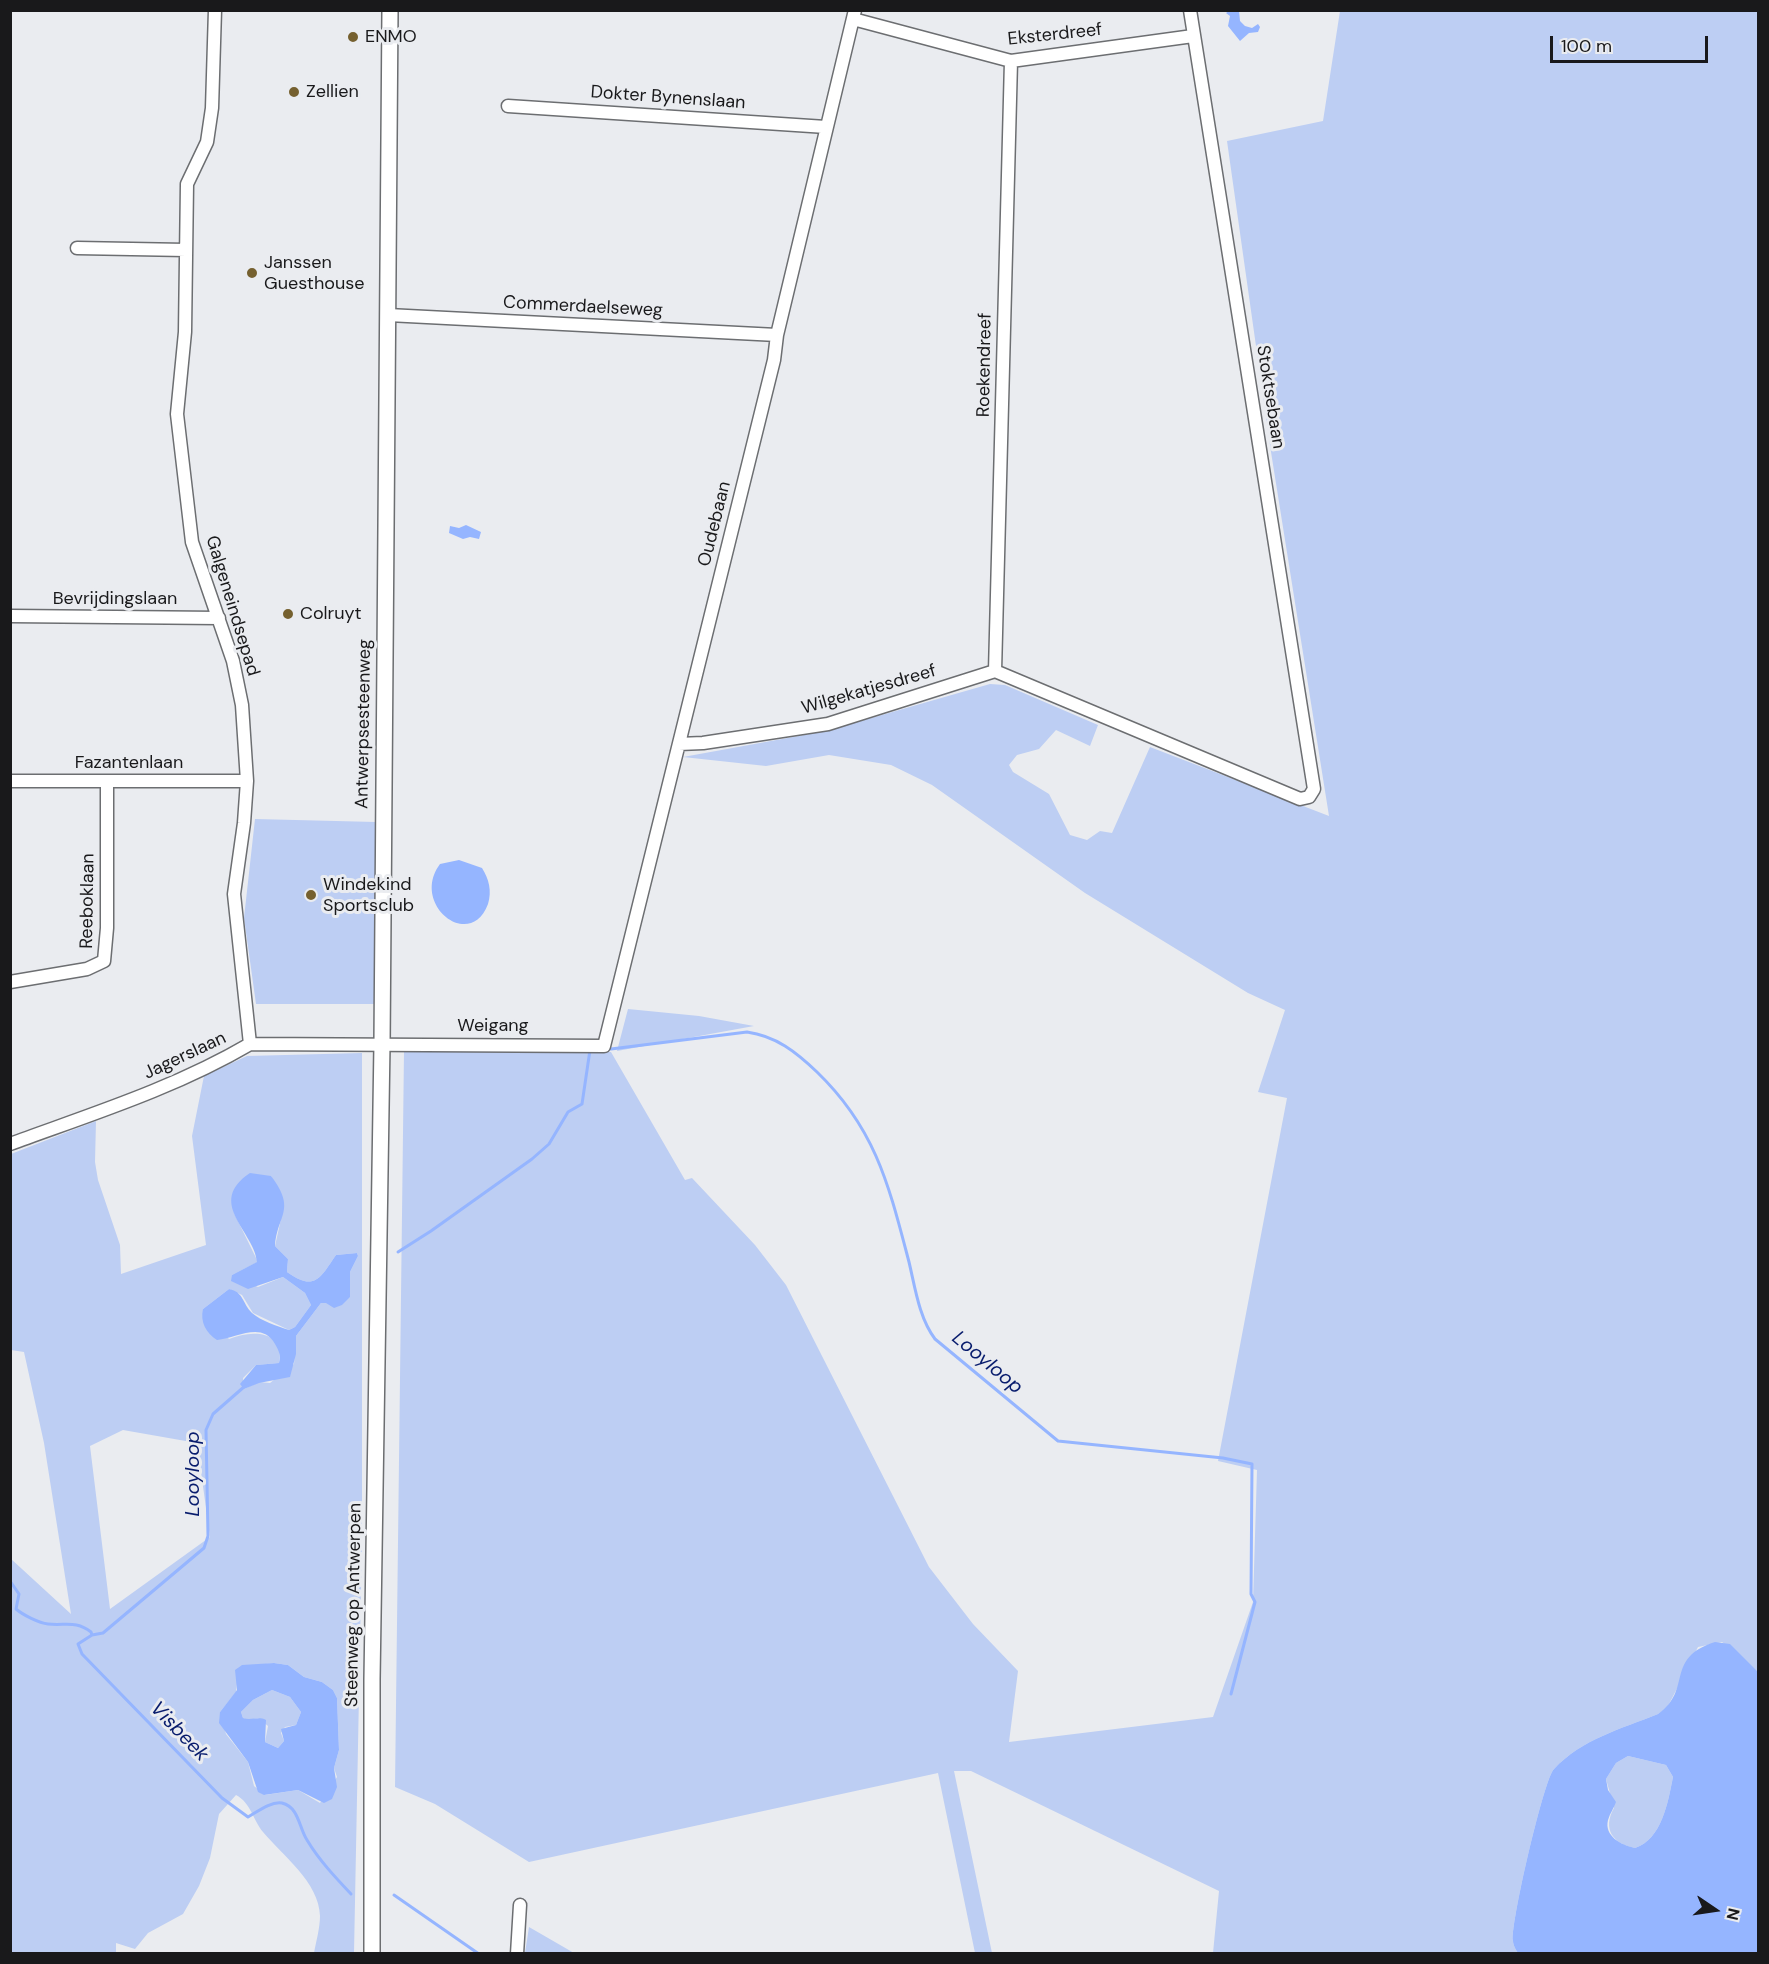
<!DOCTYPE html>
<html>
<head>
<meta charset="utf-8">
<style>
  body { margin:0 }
  #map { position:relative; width:1769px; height:1964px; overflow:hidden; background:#eaecf0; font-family:"DM Sans",sans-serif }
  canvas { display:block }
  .frame { position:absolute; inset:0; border:12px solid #19191b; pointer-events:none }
  .north { position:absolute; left:1685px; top:1880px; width:60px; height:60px; -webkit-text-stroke:4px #eaecf0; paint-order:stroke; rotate:103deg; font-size:16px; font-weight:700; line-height:24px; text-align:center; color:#19191b }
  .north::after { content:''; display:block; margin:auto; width:21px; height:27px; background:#19191b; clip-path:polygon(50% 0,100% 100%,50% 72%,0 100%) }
  .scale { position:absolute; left:1550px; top:36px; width:158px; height:27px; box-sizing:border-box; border:3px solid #19191b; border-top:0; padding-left:8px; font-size:18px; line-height:21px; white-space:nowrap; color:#19191b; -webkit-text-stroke:4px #eaecf0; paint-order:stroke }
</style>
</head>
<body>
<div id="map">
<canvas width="1769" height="1964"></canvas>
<div class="frame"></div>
<div class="north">N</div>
<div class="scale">100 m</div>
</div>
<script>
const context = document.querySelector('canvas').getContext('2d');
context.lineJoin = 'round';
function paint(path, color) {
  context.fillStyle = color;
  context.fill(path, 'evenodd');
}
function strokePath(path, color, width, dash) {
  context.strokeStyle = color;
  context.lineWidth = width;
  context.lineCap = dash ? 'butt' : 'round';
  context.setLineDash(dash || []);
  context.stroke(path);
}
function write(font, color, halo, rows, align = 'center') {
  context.font = font + ' "DM Sans",sans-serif';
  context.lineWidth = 6;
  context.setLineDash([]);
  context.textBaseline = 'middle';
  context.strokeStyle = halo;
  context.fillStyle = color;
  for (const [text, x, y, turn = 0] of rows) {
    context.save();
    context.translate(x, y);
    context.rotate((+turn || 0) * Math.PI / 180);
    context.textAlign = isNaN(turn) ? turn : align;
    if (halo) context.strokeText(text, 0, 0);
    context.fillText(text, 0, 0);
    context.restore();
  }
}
const green = new Path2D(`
  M1340 11H1758V1672L1722 1642 1698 1647 1667 1708 1658 1714C1621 1729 1582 1739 1554 1769 1544 1778 1510 1926 1513 1941 1513 1945 1516 1950 1518 1953H1213L1219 1891 971 1771H954L992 1953H975L938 1773 529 1862 435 1804 395 1787 404 1051 611 1052 685 1180 692 1178 755 1245 786 1285 929 1567 973 1624 1018 1671 1009 1742 1213 1717 1253 1602 1257 1470 1218 1461 1287 1098 1258 1092 1285 1010 1248 993 1085 893 932 785 891 765 829 755 766 766 683 757 826 731 990 684 1005 685 1098 725 1090 746 1056 730 1039 749 1017 755 1009 765 1013 772 1049 794 1070 835 1087 840 1100 831 1112 833 1150 747 1329 816 1271 452 1227 141 1323 121Z
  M255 819 376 822V1004H256L244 918Z
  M628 1009 699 1016 754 1026 617 1051Z
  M362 1053V1539L354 1953H314C316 1942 320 1928 320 1916 319 1882 283 1856 263 1832 253 1820 251 1803 236 1795L219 1814 210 1858 199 1886 183 1914 148 1933 135 1949 116 1943V1953H11L10 1558 71 1614 44 1443 24 1352 11 1350V1154L96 1121 95 1162 98 1180 120 1245 121 1274 206 1245 192 1136 204 1076 247 1056ZM271 1176 284 1205 275 1246 288 1259 287 1272C315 1292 320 1278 336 1255L357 1253 358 1256 350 1272V1297L321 1303 296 1336 294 1364 270 1383 259 1382 244 1389 243 1378 256 1365 279 1363C285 1329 250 1330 229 1339L203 1309 229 1289 242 1295 253 1313 289 1330 295 1327 311 1305 305 1293 283 1277 258 1287 232 1275 258 1262 234 1213 232 1197ZM123 1430 197 1443 210 1537 110 1609 90 1446ZM274 1663 288 1665 304 1677 322 1682 333 1690 337 1698 339 1750 334 1768 337 1777 320 1803 298 1790 265 1795 254 1786 248 1762 226 1734 220 1712 236 1692 239 1667Z
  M272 1690 290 1697 301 1712 296 1725 285 1727 281 1733 284 1741 278 1748 265 1742 268 1726 258 1718 248 1720 243 1718 241 1712 253 1700Z
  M1628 1756 1666 1765 1673 1777C1668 1802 1662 1839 1635 1848 1613 1844 1602 1829 1614 1808L1606 1779 1616 1763Z
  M529 1927 574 1953H525Z`);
const water = new Path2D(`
  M1230 10 1239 11 1240 21 1245 26 1252 28 1258 24 1260 27 1258 32 1249 33 1240 41 1228 26 1230 16 1226 13Z
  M466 525 481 532 479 539 470 537 463 539 449 533 450 526 459 528Z
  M459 860 482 868C489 879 492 891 488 904 470 952 410 904 440 864Z
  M250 1173 271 1176C297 1210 277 1215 275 1246L288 1259 287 1272C315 1292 320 1278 336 1255L357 1253 358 1256 350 1272V1297L342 1305 334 1308 326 1303H321L296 1336V1354L290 1377 259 1383 244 1389 240 1384 256 1365 279 1363C281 1355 279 1351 275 1344 262 1321 237 1338 217 1340 206 1333 200 1322 203 1309L229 1289C244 1292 242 1303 252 1313 261 1321 277 1326 289 1330L295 1327 311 1305 305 1293 283 1277 248 1289 231 1281 232 1275 257 1262C255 1232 205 1203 250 1173Z
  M1715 1642 1730 1644 1758 1672V1953H1518C1516 1950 1513 1945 1513 1941 1510 1926 1544 1778 1554 1769 1582 1739 1621 1729 1658 1714 1693 1690 1664 1658 1715 1642ZM1628 1756 1666 1765 1673 1777C1668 1802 1662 1839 1635 1848 1621 1845 1604 1836 1608 1820 1610 1813 1614 1808 1616 1802L1608 1790 1606 1779 1616 1763Z
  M274 1663 288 1665 304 1677 322 1682 333 1690 337 1698 339 1750 334 1768 337 1787 332 1799 324 1803 298 1790 264 1795 258 1792 248 1762 219 1723 220 1712 237 1690 235 1670 242 1665ZM272 1690 290 1697 301 1712 296 1725 281 1729 284 1741 278 1748 265 1742 266 1720C258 1716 251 1721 243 1718L241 1712 253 1700Z`);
const stream = new Path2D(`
  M611 1049 747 1032C776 1036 796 1052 817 1072 876 1129 889 1186 909 1262 915 1287 919 1318 935 1339L1058 1441 1223 1458 1252 1464 1251 1594 1255 1602 1231 1694
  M398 1252 431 1231 532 1159 549 1144 568 1112 582 1104 590 1050
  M10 1581 19 1594 16 1609C23 1615 39 1623 48 1624 65 1626 76 1620 91 1632L92 1635 78 1644 82 1654 222 1798 248 1817C257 1812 271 1801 282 1803 299 1807 299 1828 307 1840 319 1860 335 1877 351 1894
  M92 1635 103 1633 204 1548 208 1536 206 1430 213 1414 245 1386
  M394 1895 479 1954`);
const minor = new Path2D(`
  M215 10 212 108 207 142 187 184 185 332 177 414 192 542 233 661 242 705 247 781 244 823 234 894 250 1044
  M853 19 1011 61 1193 36
  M508 106 826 127
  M77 248 186 250
  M388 315 777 335
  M10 616 219 618
  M995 671 1300 799 1309 797 1314 789 1190 10
  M995 671 1011 61
  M679 744 703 743 828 724 995 671
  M10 781H247
  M10 982 87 969 104 961 107 928V781
  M10 1144C92 1114 175 1088 250 1044L604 1046 774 360 777 335 855 10
  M517 1954 520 1905`);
const major = new Path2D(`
  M372 1954V1679L382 1044 390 10`);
const markers = [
  [353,37,6,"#75602f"],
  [294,92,6,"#75602f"],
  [252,273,6,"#75602f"],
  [288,614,6,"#75602f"],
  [311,895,6,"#75602f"]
];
const streetNames = [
  ["Eksterdreef",1055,35,-6],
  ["Dokter Bynenslaan",668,98,4],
  ["Commerdaelseweg",583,307,3],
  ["Roekendreef",985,365,-89],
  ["Stoktsebaan",1270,397,81],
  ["Oudebaan",715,524,-76],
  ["Bevrijdingslaan",115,599],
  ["Galgeneindsepad",232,606,73],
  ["Wilgekatjesdreef",869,690,-16],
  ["Antwerpsesteenweg",364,724,-89],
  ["Fazantenlaan",129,763],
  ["Reeboklaan",88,901,-89],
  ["Weigang",493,1026],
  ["Jagerslaan",185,1056,-25],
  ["Steenweg op Antwerpen",354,1605,-89]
];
const poiNames = [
  ["ENMO",365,37],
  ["Zellien",306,92],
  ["Janssen",264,263],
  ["Guesthouse",264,284],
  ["Colruyt",300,614],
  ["Windekind",323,885],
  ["Sportsclub",323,906]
];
const waterNames = [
  ["Looyloop",987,1363,40],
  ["Looyloop",194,1474,-90],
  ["Visbeek",179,1732,46]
];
paint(green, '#bdcef3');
paint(water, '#95b5ff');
strokePath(stream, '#95b5ff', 3);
strokePath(minor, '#6c6e71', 15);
strokePath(major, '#6c6e71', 18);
strokePath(minor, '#fff', 12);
strokePath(major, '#fff', 15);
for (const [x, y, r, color] of markers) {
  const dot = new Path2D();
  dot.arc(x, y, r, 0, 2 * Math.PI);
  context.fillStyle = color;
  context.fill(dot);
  strokePath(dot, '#eaecf0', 2);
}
write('18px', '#19191b', '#eaecf0', streetNames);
write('18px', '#19191b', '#eaecf0', poiNames, 'left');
write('italic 20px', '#081c6d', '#eaecf0', waterNames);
</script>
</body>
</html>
